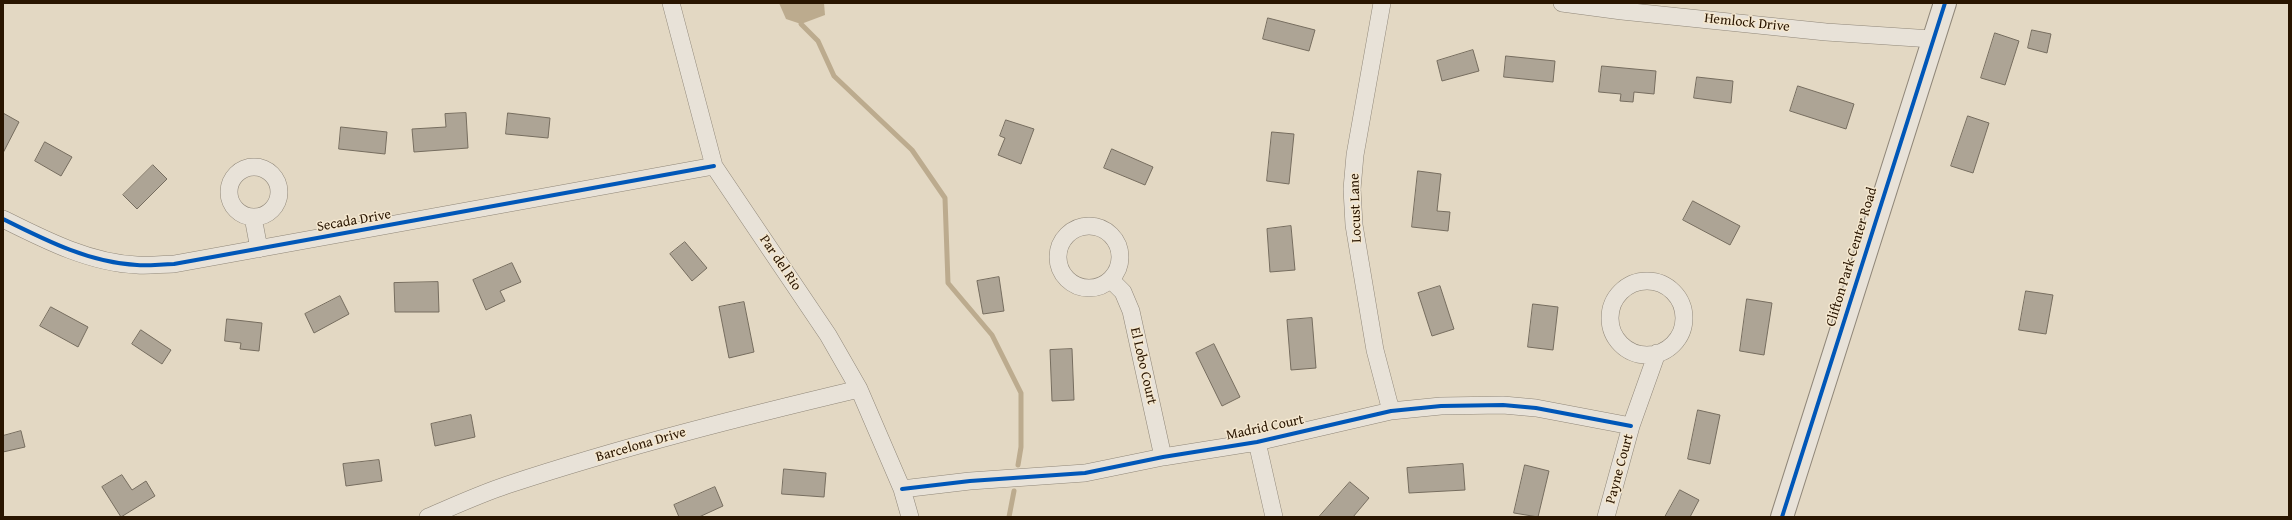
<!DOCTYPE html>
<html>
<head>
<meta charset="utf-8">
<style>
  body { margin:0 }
  #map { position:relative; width:2292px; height:520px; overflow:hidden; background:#e3d8c3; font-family:"Gentium Book Plus",serif }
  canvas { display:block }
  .frame { position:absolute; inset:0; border:4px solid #291500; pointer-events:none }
</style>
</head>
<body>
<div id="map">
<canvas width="2292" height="520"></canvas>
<div class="frame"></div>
</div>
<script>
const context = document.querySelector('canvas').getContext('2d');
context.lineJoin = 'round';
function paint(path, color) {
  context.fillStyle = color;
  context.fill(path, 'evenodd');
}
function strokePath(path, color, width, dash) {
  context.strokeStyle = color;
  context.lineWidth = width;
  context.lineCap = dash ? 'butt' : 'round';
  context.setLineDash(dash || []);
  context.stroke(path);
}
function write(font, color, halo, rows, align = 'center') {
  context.font = font + ' "Gentium Book Plus",serif';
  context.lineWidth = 3;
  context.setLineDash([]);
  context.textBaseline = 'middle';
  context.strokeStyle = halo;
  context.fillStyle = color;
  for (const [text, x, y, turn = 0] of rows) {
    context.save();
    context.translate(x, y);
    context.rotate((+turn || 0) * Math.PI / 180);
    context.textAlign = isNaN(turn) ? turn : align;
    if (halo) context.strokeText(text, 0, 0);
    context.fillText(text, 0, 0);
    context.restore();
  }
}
const water = new Path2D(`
  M779 3H824L825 15 801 24 786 19Z`);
const stream = new Path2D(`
  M801 24 818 41 834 76 912 150 945 198 948 283 992 335 1021 393V447L1018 465
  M1009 517 1014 491`);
const building = new Path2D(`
  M1268 18 1315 30 1309 51 1263 39Z
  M2032 30 2051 34 2047 53 2028 48Z
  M1995 33 2019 41 2005 85 1981 78Z
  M1473 50 1479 71 1442 81 1437 61Z
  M1506 56 1555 61 1553 82 1504 77Z
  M1602 66 1656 71 1654 94 1634 92 1633 102 1620 101 1621 94 1599 92Z
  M1697 77 1733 81 1731 103 1694 98Z
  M1798 86 1854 104 1846 129 1790 111Z
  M3 113 19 122 3 153Z
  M466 113 468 148 414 152 412 129 446 127 445 114Z
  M508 113 550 118 548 138 506 134Z
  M1968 116 1989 123 1973 173 1951 166Z
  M1006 120 1034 129 1021 164 998 155 1005 138 1000 136Z
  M341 127 387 132 385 154 339 149Z
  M1272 132 1294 134 1289 184 1267 181Z
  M45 142 72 157 61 176 35 161Z
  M1112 149 1153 167 1145 185 1104 168Z
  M153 165 167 179 137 209 123 195Z
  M1418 171 1441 174 1437 211 1450 212 1448 231 1412 227Z
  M1693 201 1740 226 1730 245 1683 220Z
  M1291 226 1295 270 1270 272 1267 229Z
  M685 242 707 268 692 281 670 254Z
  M512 263 521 282 500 291 505 301 486 310 473 280Z
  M999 277 1004 311 983 314 977 281Z
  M438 282 439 312H395L394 283Z
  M1440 286 1454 329 1432 336 1418 293Z
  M2026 291 2053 295 2046 334 2019 330Z
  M340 296 349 314 314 333 305 314Z
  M1747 299 1772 303 1764 355 1740 351Z
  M744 302 754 352 729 358 719 307Z
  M1533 304 1558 307 1553 350 1528 347Z
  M51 307 88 327 78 347 40 326Z
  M1312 318 1316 368 1291 370 1287 320Z
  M227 319 262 323 259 351 240 349 241 343 225 341Z
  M141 330 171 350 162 364 132 344Z
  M1214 344 1240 397 1222 406 1196 353Z
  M1072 349 1074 400 1052 401 1050 350Z
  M1698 410 1720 415 1710 464 1688 459Z
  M471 415 475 437 435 446 431 424Z
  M21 431 25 447 3 452V436Z
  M379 460 382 481 346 486 343 464Z
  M1463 464 1465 490 1409 493 1407 468Z
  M1525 465 1549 471 1538 517 1514 513Z
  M784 469 826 473 824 497 782 494Z
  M122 475 132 490 146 481 155 496 121 517 102 487Z
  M1350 482 1369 498 1353 517H1319Z
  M715 487 723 506 699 517H679L674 505Z
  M1680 490 1699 500 1690 517H1665Z`);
const minor = new Path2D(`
  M671 3 714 166 828 335 859 389 902 489 910 517
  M1382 3 1355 155 1352 189 1354 225 1375 350 1391 411
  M1562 3 1622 11 1826 32 1932 39
  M229 192a25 25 0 1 1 50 0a25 25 0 1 1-50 0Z
  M253 217 259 249
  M3 219C45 240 90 263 137 265 149 266 162 264 174 264L714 166
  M1058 257a31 31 0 1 1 62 0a31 31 0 1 1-62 0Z
  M1111 280 1123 292 1131 311 1163 457
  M1610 318a37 37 0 1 1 74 0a37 37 0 1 1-74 0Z
  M1257 442 1274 517
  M902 489 970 481 1085 473 1163 457 1257 442 1391 411 1441 406 1503 405 1536 408 1631 426
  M428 517C454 506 480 494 507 485 622 447 741 417 859 389
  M1606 517 1631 426 1657 353`);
const tertiary = new Path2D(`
  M1782 517 1945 3`);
const cycleway = new Path2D(`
  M3 219C45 240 90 263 137 265 149 266 162 264 174 264L714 166
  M902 489 970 481 1085 473 1163 457 1257 442 1391 411 1441 406 1503 405 1536 408 1631 426
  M1782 517 1945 3`);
const streetNames = [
  ["Hemlock Drive",1747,23,6],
  ["Locust Lane",1356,208,-92],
  ["Secada Drive",354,221,-10],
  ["Clifton Park Center Road",1852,257,-73],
  ["Par del Rio",780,263,56],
  ["El Lobo Court",1143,366,77],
  ["Madrid Court",1265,428,-12],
  ["Barcelona Drive",641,445,-16],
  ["Payne Court",1620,469,-75]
];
paint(water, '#bcab8e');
strokePath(stream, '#bcab8e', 5);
paint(building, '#ada495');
strokePath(building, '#766d5f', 1);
strokePath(minor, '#908779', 18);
strokePath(tertiary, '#908779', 24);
strokePath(minor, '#e8e2d8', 17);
strokePath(tertiary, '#e8e2d8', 22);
strokePath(cycleway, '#0057b8', 4);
write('14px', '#291500', '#f5e8d0', streetNames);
</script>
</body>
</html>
